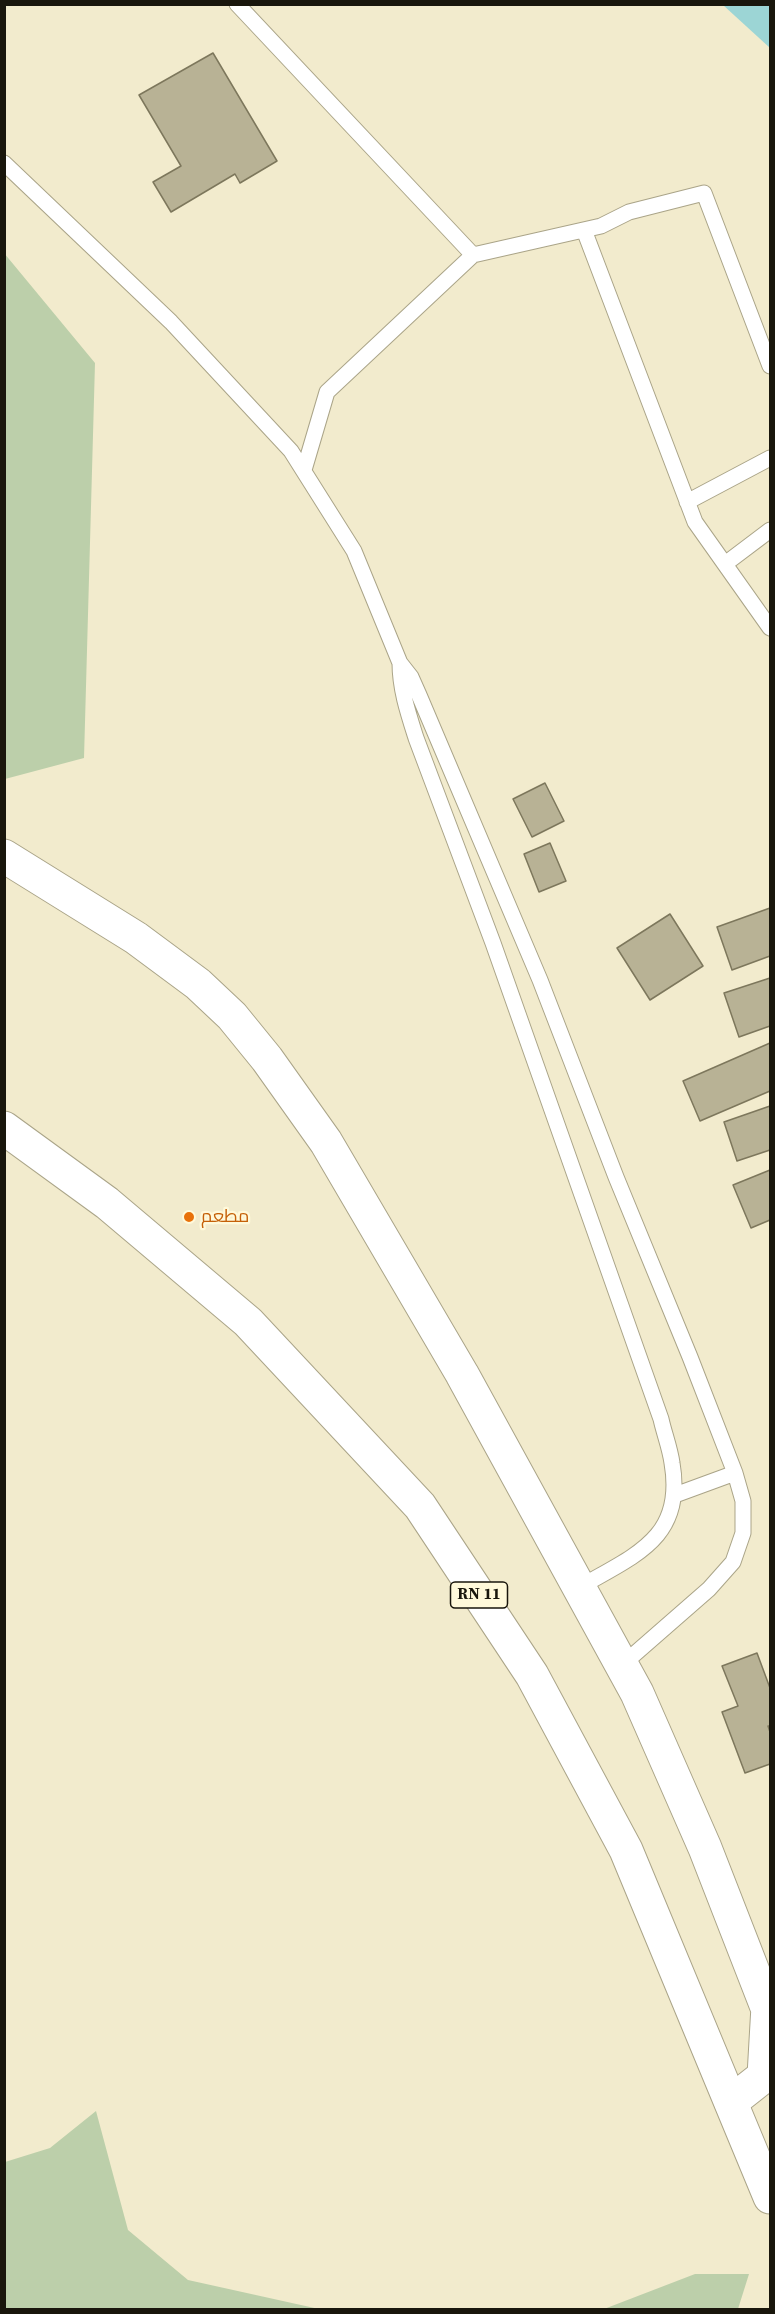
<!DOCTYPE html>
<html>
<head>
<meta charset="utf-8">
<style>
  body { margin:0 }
  #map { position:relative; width:775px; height:2314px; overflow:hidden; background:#f2ebcd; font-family:"Source Serif 4",serif }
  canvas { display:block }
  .frame { position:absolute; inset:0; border:6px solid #19160c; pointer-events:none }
</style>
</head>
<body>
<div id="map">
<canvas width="775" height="2314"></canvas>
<div class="frame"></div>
</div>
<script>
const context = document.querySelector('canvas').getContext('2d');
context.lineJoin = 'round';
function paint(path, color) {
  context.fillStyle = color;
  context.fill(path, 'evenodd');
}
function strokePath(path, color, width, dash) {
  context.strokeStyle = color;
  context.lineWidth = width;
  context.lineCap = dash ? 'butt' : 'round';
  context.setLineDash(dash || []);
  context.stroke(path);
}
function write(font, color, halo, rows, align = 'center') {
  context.font = font + ' "Source Serif 4",Cairo,serif';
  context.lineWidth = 4.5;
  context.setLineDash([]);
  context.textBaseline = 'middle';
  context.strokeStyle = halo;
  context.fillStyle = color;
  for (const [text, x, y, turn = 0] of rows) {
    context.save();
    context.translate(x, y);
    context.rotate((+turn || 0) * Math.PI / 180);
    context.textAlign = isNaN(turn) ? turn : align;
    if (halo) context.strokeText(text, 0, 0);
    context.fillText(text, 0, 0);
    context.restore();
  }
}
const green = new Path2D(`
  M4 253 95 363 84 758 5 779Z
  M96 2111 128 2230 188 2280 319 2309H5V2162L50 2148Z
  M695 2274H749L738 2309H604Z`);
const water = new Path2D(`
  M723 5H770V48Z`);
const building = new Path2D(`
  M213 53 277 161 240 183 235 174 171 212 153 182 181 166 139 95Z
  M545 783 564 821 532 837 513 799Z
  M550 843 566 881 539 892 524 854Z
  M770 908V956L732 970 717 927Z
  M670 914 703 966 650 1000 617 948Z
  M770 978V1026L739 1037 724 993Z
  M770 1043V1091L700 1121 683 1081Z
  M770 1106V1150L737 1161 724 1122Z
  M770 1170V1220L751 1228 733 1185Z
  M757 1653 770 1688V1726H768L770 1732V1764L745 1773 722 1712 738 1706 722 1666Z`);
const lane = new Path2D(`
  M237 4 473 255 601 226 629 212 704 193 770 366
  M4 163 171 322 291 451 354 551 400 663 411 677 419 695 540 980 616 1177 690 1357 735 1473 743 1501V1533L733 1562 709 1589 622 1665
  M584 230 695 522 770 628
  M304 470 327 392 473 255
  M687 502 770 458
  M725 564 770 530
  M400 663C400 689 408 713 416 738L493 943 661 1419C664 1433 670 1448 672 1463 685 1538 635 1555 580 1587
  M675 1495 735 1473`);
const secondary = new Path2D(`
  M4 856 136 938 198 984 232 1016 267 1059 326 1142 462 1374 637 1693 705 1848 770 2015
  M731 2102 764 2076 768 2006`);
const primary = new Path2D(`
  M4 1128 107 1203 248 1322 420 1506 532 1675 626 1850 770 2197`);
const markers = [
  [189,1217,6,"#e8710a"]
];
const shields = [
  [479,1595,57]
];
const shieldNames = [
  ["RN 11",479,1595]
];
const foodNames = [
  ["مطعم",201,1217]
];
paint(green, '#bccfaa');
paint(water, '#9cd5d5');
paint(building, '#b8b295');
strokePath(building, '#7d775c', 1.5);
strokePath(lane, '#aaa488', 17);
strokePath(secondary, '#aaa488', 35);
strokePath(primary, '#aaa488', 35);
strokePath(lane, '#fff', 15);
strokePath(secondary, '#fff', 33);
strokePath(primary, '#fff', 33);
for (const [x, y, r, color] of markers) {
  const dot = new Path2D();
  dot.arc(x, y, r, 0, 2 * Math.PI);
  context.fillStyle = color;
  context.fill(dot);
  strokePath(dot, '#fff9da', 2);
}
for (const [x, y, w] of shields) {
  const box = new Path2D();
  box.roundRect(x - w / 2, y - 13, w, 26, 4.5);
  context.fillStyle = '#fff9da';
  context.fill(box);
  strokePath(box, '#19160c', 1.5);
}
write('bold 16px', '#19160c', null, shieldNames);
write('18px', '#c56008', '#fff9da', foodNames, 'left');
</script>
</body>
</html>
